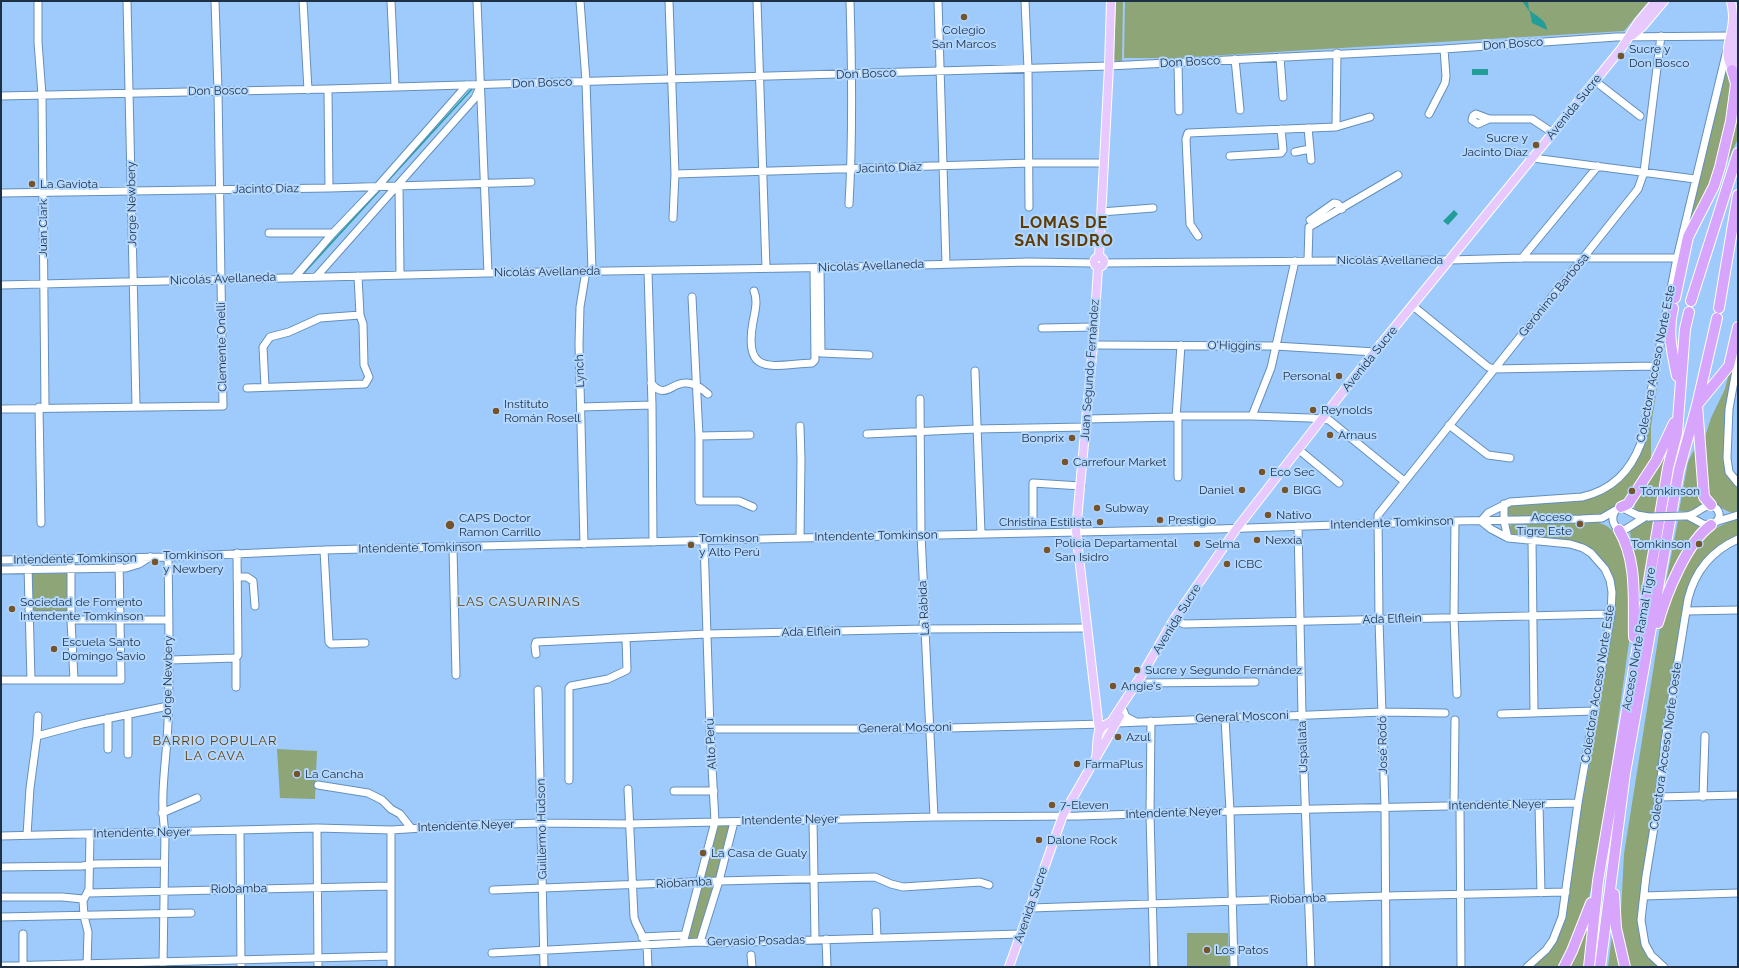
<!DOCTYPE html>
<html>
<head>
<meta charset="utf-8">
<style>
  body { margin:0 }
  #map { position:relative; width:1739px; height:968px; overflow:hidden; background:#9ecbfc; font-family:Raleway,sans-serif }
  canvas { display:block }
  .frame { position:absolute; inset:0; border:2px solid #1e3144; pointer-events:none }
</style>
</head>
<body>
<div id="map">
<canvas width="1739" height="968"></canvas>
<div class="frame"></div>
</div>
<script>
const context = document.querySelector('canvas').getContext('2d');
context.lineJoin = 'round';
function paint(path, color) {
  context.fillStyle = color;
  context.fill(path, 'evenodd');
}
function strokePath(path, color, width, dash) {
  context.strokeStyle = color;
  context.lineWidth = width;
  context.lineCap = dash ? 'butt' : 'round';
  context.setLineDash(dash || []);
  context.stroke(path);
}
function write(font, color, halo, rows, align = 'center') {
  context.font = font + ' Raleway,sans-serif';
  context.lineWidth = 4;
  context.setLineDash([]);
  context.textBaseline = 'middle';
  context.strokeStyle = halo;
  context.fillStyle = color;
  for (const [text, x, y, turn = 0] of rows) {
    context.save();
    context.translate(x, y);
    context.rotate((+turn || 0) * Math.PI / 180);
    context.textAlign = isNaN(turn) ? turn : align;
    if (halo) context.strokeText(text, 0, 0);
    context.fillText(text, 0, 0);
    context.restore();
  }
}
const green = new Path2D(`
  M1116 1H1123L1122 62 1115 61 1114 58Z
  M1125 1H1649L1624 31 1174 58H1124Z
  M1725 73H1729L1732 87 1717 166 1682 258 1668 318 1651 426V463L1627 501 1601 517H1516L1508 515 1506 512 1508 505 1599 493 1638 455 1669 305Z
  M1738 87V139L1723 170Z
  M1738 346 1725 414 1724 453 1726 474 1738 488V513C1726 514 1719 505 1709 499L1704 440 1711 418 1725 389 1734 353Z
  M1670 440 1639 610H1638L1636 583 1630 532C1634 524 1641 521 1650 521L1652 513C1645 513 1639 515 1634 509L1635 504Z
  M1696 446 1704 503 1689 512 1679 511 1688 462Z
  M1691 519 1702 526 1696 532 1662 602 1678 521Z
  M1738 519V535L1722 544 1706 557 1698 568 1686 600 1677 643 1664 724 1656 796 1638 921 1642 947 1649 958 1659 967H1631L1624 951 1620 931 1624 854 1660 627 1674 589 1698 544 1710 532 1716 528 1733 520Z
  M1595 521 1607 526 1620 537 1629 569 1630 635 1605 814 1594 879 1584 914 1560 967H1530L1554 942 1572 868 1582 804 1599 713 1616 593C1613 575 1605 563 1592 552L1508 535 1507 528 1513 524Z
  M70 573 71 617 32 618 31 574Z
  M277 749 317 751 315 799 280 798Z
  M715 822H734L700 942 647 945 642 937 684 935Z
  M1615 913 1623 967H1608Z
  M1591 917 1585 967H1568Z
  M1187 933H1228L1229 967H1187Z`);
const water = new Path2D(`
  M1522 1H1528L1529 10C1536 16 1547 20 1547 30L1532 23 1530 12Z
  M1472 69H1488V75H1472Z
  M1454 210 1458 214 1448 225 1443 221Z`);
const stream = new Path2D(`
  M385 184 472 89
  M303 274 380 190`);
const minor = new Path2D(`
  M38 1V42L42 95 45 407
  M127 1 136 406
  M303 1 308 90
  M391 1 395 86
  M477 1 488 273
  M580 1 586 81 592 271
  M669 1 675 174 673 218
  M757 1 766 268
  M938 1 946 264
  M1025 1 1028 69 1029 207
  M1280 57 1283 97
  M1235 59 1240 110
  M1178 63 1179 111
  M1595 81 1640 116
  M328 89 329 188
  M1 96 328 89 1109 66 1444 49 1616 37 1730 36
  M1429 114 1445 83 1446 76 1444 49
  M1489 119 1478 124 1472 120 1473 116 1476 114 1489 119H1532L1553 133
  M1336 127 1337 53
  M1308 128 1310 149
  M1295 152 1310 149 1311 160
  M1230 156 1281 153 1283 150 1281 129
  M1533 158 1695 179
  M675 174 1030 163H1103
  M399 186 400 275
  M1 193 329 188 531 182
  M849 204C853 136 852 69 850 1
  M1101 212 1153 208
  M1310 220 1334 203 1338 204 1342 209
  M269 233H333
  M1198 236 1190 224 1186 139 1188 133 1336 127 1370 117
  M1522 258 1598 166
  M1308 260 1309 227 1398 175
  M1104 263 1450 260 1522 258H1677
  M820 268 821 353 869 355
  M648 271 652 405 653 542
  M295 277 333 233 378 186 467 85
  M316 277 475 98 480 87
  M1 285 488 273 851 267 1028 262 1093 263
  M754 291C758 301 755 311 753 322 743 377 772 365 812 363L815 360 814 268
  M692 297 699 436V501H739L753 507
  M1413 306 1488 367 1494 369 1655 366
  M1042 328 1094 327
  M1093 345 1275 346 1375 352
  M1738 359 1729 409 1727 458 1729 472 1738 483
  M975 371 981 533
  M651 383C665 400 671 383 685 383 694 382 702 389 708 394
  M265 387 263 347 270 337 289 332 320 318 360 315
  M247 388 365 384 369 377 364 365 363 324 360 315 358 276
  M920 399 921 535 925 616 923 624 925 629 934 817
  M39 407 41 523
  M581 407 652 405
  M1 409 223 406 218 91 215 1
  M1179 416H1252L1310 418 1329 420 1404 481
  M1252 416 1271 368 1295 261
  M1176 418 1181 345
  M1087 419 1175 417
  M1178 419V477
  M1449 425 1488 455 1510 458
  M800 426 801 460 800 538
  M867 434 976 429 1086 427
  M699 436 750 435
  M1298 449 1339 483
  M1504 504V521L1508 538
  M1615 511C1611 518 1613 525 1619 530L1626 529 1645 517
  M1685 516C1696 516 1701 506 1711 505 1722 510 1722 520 1711 525L1703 524 1688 516
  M1455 521 1454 617 1457 694
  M1718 521 1738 515
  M1034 522 1033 521V483L1081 486
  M1298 526 1302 715 1311 967
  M1532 540 1534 712
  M584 544 579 344 580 307 586 271
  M453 548 456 675
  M324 550 329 642 331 644 365 643
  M71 559V620L74 680
  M1 560 168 557 324 550 800 538 1218 529 1455 521 1581 519 1602 518 1621 507 1637 515 1649 517
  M28 566 31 680
  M1 570 126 568 139 564 150 557
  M237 577H247L253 581 255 606
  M1687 611 1738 610
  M29 615H71
  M1174 619 1184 624 1611 614
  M71 620H169
  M536 654 535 646 536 642 707 634 925 629 1087 628
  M236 658V687
  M170 660 236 658 238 655 237 553
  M1 680H121L119 558
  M1137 683 1255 682
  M538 690 544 967
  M1123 710 1126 717 1134 721
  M1501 714 1594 711
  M128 715V754
  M108 718V749
  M1225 718 1230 811 1234 967
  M1151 721 1150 814 1154 967
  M1117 723 1383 712 1445 713
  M710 729H910L1104 724
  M37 736 38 716
  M569 780V688L571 686 608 679 627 670 626 638
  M318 785 368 793 382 800 391 809 400 814 411 828
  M628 789 634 917 636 923 647 945 648 967
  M674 791H714
  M1659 797 1738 795
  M1703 797 1705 736
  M1539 804 1541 893
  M1454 806 1455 720
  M1460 806 1461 967
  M162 813 197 798
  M813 819 815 939
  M317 828 318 967
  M240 830 241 967
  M27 835 30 788 37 736 82 724 168 706
  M1 836 317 828 391 830 471 825 542 823 629 824 934 817 1078 816 1230 811 1578 803
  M1 867 82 866 95 864 164 863
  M493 890 719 881 875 877 891 884 903 887 980 882 989 885
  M88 893 390 886
  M1644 896 1738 893
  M1 897H62L83 899
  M1031 908 1385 896 1566 892
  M876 912 877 938
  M1 917 191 913
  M642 937 684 935
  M826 939 827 967
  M700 942 719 881 734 822
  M683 943 715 822 710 729 704 541
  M492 953 700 942 713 943 1020 934
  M751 955 752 967
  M1 966 391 956
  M23 967V934
  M87 967 88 932 84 916 83 901 89 889 90 834
  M163 967 165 832C159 796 167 758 168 722 170 667 169 612 168 557
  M391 967V830
  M1386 967 1385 808 1379 620 1378 515 1638 189 1644 172 1661 36
  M1527 967 1546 950 1553 940 1562 917 1578 803 1611 614 1612 592 1610 580 1605 569 1591 553 1583 548 1570 544 1508 538 1491 529 1481 521 1488 513 1510 502 1582 497C1612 490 1630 472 1641 443L1677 258 1727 50
  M1664 967 1651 955 1645 944 1641 920 1646 876 1659 797 1665 741 1688 599C1695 571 1711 551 1738 539`);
const major = new Path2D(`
  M1731 1C1732 6 1733 11 1733 17 1733 40 1719 53 1736 75
  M1738 24C1735 38 1730 55 1738 68
  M1633 35 1643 26 1664 1
  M1094 262a5 5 0 1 1 10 0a5 5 0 1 1-10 0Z
  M1099 257 1109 66 1111 1
  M1098 268 1093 345 1076 531 1099 729
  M1096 758C1099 741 1093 729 1111 722L1143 673 1174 619 1237 528 1363 366 1621 49 1639 21 1656 1
  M1009 967 1063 815 1120 716`);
const highway = new Path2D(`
  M1675 298 1688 237 1714 186 1720 167 1731 121 1736 84 1732 70
  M1691 301 1738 153
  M1673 308C1667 332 1672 352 1677 376
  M1719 308 1738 195
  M1711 505 1704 497 1697 405 1729 366 1738 327
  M1621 507 1628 504 1656 461 1674 423
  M1619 530C1638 562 1633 601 1634 637
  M1658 623C1666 594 1687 542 1711 525
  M1614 894 1616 928 1625 967
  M1564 967 1572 951 1591 903
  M1589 967 1598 881 1668 468 1677 433 1685 329 1689 312
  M1600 967 1625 773 1679 470 1697 405 1717 318`);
const minorBridge = new Path2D(`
  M1649 517 1685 516`);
const markers = [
  [964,17,4,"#76542b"],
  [1621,56,4,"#76542b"],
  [1536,145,4,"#76542b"],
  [32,184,4,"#76542b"],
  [1339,376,4,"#76542b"],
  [1313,410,4,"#76542b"],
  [496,411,4,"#76542b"],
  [1330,435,4,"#76542b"],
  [1072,438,4,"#76542b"],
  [1065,462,4,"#76542b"],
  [1262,472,4,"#76542b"],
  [1242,490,4,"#76542b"],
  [1285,490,4,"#76542b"],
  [1632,491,4,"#76542b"],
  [1097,508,4,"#76542b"],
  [1268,515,4,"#76542b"],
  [1160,520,4,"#76542b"],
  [1100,522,4,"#76542b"],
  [1580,524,4,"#76542b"],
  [450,525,5,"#76542b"],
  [1257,540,4,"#76542b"],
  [1197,544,4,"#76542b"],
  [1699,544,4,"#76542b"],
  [691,545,4,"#76542b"],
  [1047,550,4,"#76542b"],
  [155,562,4,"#76542b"],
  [1227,564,4,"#76542b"],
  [12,609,4,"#76542b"],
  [54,649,4,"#76542b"],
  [1137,670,4,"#76542b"],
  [1113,686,4,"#76542b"],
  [1118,737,4,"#76542b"],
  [1077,764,4,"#76542b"],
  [297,774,4,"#76542b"],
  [1052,805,4,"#76542b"],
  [1039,840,4,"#76542b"],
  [703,853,4,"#76542b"],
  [1207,950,4,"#76542b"]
];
const poiNames = [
  ["Colegio",964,30,"center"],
  ["San Marcos",964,44,"center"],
  ["Sucre y",1629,49],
  ["Don Bosco",1629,63],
  ["Sucre y",1528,138,"right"],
  ["Jacinto Díaz",1528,152,"right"],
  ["La Gaviota",40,184],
  ["Personal",1331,376,"right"],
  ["Instituto",504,404],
  ["Román Rosell",504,418],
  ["Reynolds",1321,410],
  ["Arnaus",1338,435],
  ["Bonprix",1064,438,"right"],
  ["Carrefour Market",1073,462],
  ["Eco Sec",1270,472],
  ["Daniel",1234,490,"right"],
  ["BIGG",1293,490],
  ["Tómkinson",1640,491],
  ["Subway",1105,508],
  ["Nativo",1276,515],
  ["Acceso",1572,517,"right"],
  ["Tigre Este",1572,531,"right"],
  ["CAPS Doctor",459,518],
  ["Ramon Carrillo",459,532],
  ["Prestigio",1168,520],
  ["Christina Estilista",1092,522,"right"],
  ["Tomkinson",699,538],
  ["y Alto Perú",699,552],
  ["Nexxia",1265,540],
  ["Policía Departamental",1055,543],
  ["San Isidro",1055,557],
  ["Selma",1205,544],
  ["Tomkinson",1691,544,"right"],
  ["Tomkinson",163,555],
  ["y Newbery",163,569],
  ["ICBC",1235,564],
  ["Sociedad de Fomento",20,602],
  ["Intendente Tomkinson",20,616],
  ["Escuela Santo",62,642],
  ["Domingo Savio",62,656],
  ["Sucre y Segundo Fernández",1145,670],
  ["Angie's",1121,686],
  ["Azul",1126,737],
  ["FarmaPlus",1085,764],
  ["La Cancha",305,774],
  ["7-Eleven",1060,805],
  ["Dalone Rock",1047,840],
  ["La Casa de Gualy",711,853],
  ["Los Patos",1215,950]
];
const streetNames = [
  ["Don Bosco",1513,44,-4],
  ["Don Bosco",1190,62,-3],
  ["Don Bosco",866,74,-2],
  ["Don Bosco",542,83,-2],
  ["Don Bosco",218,91,-1],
  ["Avenida Sucre",1574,107,-51],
  ["Jacinto Díaz",889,168,-2],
  ["Jacinto Díaz",266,189,-1],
  ["Jorge Newbery",132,204,-91],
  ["Juan Clark",43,228,-90],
  ["Nicolás Avellaneda",1390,260],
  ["Nicolás Avellaneda",871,266,-2],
  ["Nicolás Avellaneda",547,272,-1],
  ["Nicolás Avellaneda",223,279,-2],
  ["Gerónimo Barbosa",1554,295,-51],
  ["O'Higgins",1234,346,1],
  ["Clemente Onelli",222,347,-91],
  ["Avenida Sucre",1370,359,-51],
  ["Colectora Acceso Norte Este",1656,364,-79],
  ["Juan Segundo Fernández",1090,370,-86],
  ["Lynch",580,371,-92],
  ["Intendente Tomkinson",1392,523,-2],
  ["Intendente Tomkinson",876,536,-1],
  ["Intendente Tomkinson",420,548,-1],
  ["Intendente Tomkinson",75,559,-1],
  ["La Rábida",924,608,-93],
  ["Avenida Sucre",1177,619,-58],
  ["Ada Elflein",1392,619,-2],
  ["Ada Elflein",811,632,-1],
  ["Acceso Norte Ramal Tigre",1639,639,-80],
  ["Jorge Newbery",168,678,-89],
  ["Colectora Acceso Norte Este",1598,684,-81],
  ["General Mosconi",1242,717,-2],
  ["General Mosconi",905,728,-1],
  ["Alto Perú",711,744,-93],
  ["José Rodó",1383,745,-91],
  ["Colectora Acceso Norte Oeste",1666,746,-82],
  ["Uspallata",1303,747,-92],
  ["Intendente Neyer",1497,805,-1],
  ["Intendente Neyer",1174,813,-2],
  ["Intendente Neyer",790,820,-1],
  ["Intendente Neyer",466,826,-2],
  ["Guillermo Hudson",542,829,-91],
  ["Intendente Neyer",142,833,-1],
  ["Riobamba",684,883,-3],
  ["Riobamba",239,889,-1],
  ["Riobamba",1298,899,-2],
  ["Avenida Sucre",1031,905,-71],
  ["Gervasio Posadas",756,941,-1]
];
const neighbourhoodNames = [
  ["LAS CASUARINAS",519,602],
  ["BARRIO POPULAR",215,741],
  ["LA CAVA",215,756]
];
const districtNames = [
  ["LOMAS DE",1064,223],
  ["SAN ISIDRO",1064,241]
];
paint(green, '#8da577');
paint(water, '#229d97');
strokePath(stream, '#229d97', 1.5);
strokePath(minor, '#638fbc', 9);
strokePath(major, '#fff', 10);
strokePath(highway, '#fff', 12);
strokePath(minor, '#fff', 7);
strokePath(major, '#e8c9fe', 8);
strokePath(highway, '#d8a5fd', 10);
strokePath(minorBridge, '#638fbc', 9, []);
strokePath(minorBridge, '#fff', 7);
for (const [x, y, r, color] of markers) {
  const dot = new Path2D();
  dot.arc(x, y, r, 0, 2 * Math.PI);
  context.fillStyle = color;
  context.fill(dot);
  strokePath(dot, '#b3d7ff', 1.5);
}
write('12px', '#1e3144', '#b3d7ff', poiNames, 'left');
write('12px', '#1e3144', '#b3d7ff', streetNames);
context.letterSpacing = '1px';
write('13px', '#5f3c06', '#b3d7ff', neighbourhoodNames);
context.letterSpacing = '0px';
context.letterSpacing = '1px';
write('bold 16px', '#5f3c06', '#b3d7ff', districtNames);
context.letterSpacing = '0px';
</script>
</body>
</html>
